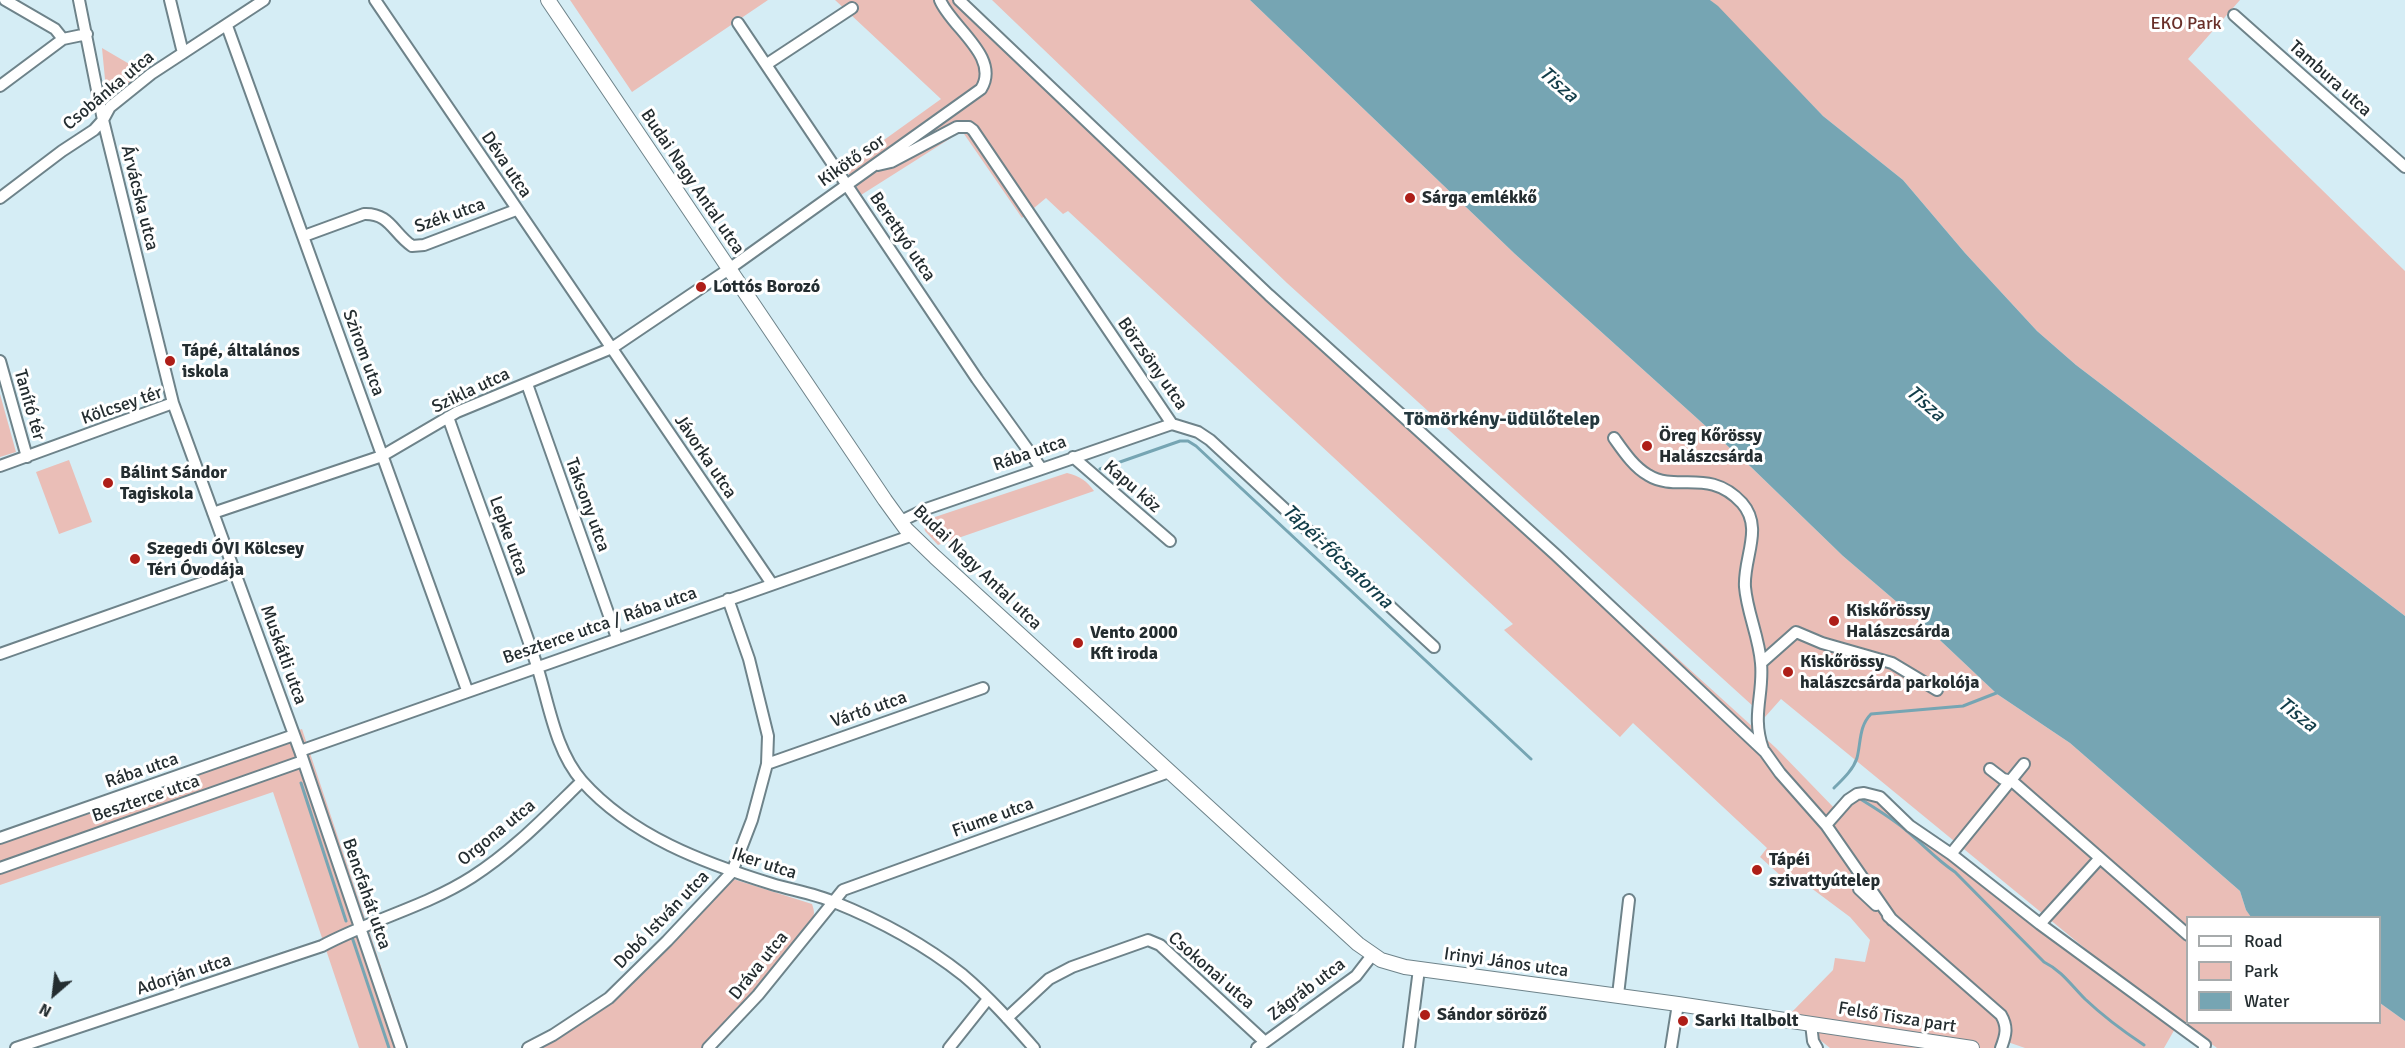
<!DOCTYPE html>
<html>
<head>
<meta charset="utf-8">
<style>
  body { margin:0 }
  #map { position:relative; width:2405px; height:1048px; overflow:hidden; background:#d5edf5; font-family:Signika,sans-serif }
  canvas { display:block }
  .legend { position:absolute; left:2186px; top:916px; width:195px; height:108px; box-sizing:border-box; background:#fff; border:2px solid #a7abac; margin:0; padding:8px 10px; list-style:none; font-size:18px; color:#242d30 }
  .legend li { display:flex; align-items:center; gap:12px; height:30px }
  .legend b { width:30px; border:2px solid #a7abac }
  .north { position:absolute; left:24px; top:964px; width:60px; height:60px; -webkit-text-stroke:4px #fff; paint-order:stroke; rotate:208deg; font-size:16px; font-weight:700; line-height:24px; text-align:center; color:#242d30 }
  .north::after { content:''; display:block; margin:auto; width:21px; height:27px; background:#242d30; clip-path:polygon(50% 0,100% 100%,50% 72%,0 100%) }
</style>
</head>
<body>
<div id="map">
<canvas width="2405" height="1048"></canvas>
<ul class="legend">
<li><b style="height:8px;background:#fff"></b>Road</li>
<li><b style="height:16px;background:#eabeb7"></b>Park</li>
<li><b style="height:16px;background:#76a5b3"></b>Water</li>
</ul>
<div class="north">N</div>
</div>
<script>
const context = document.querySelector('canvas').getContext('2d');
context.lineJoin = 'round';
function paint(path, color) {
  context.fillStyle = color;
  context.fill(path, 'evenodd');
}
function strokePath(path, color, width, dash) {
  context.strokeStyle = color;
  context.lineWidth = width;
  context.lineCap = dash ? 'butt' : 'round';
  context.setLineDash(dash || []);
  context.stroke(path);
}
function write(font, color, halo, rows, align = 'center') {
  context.font = font + ' Signika,sans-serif';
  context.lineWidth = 6;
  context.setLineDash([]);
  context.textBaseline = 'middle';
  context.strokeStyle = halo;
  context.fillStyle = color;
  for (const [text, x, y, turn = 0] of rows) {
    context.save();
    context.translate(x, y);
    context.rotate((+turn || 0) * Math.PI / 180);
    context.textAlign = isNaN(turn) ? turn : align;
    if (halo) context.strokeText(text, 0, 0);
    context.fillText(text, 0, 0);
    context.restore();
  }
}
const green = new Path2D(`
  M570 0H768L632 92Z
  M835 0H954L1776 748 1839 813 1858 798 1876 799 2176 1027 2164 1048H2025L1999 1039 1995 1048H1830L1789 1015 1833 970 1835 958 1865 962 1870 940 1850 917 1787 870 1781 876 1760 857 1767 848 1633 723 1620 737 1504 630 1513 624 1068 211 1063 214 1046 198 1022 218 962 131 861 195 845 168 941 99Z
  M992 0H1250L1515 254 1751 467 1843 556 1925 626 1997 694 2070 743 2240 891 2246 910 2252 917 2188 918V1022H2380V1003L2405 1021V1048H2217L2115 973 1781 699 1765 717 1287 283Z
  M1710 0H2240L2188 59 2405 271V616L2076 365 2037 331 1965 253 1903 180 1823 116Z
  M102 48 143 72 107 100Z
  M0 394 16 452 0 457Z
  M69 460 92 522 59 534 36 472Z
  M1067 473C1080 476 1087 481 1094 491L938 545 925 531 924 526 929 519Z
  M302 729 408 1048H359L273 792 0 885V834Z
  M733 879 812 904C813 907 814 910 814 913 812 934 721 1029 702 1048H537L610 1002Z`);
const water = new Path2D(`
  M1250 0H1710L1718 6 1823 116 1903 180 1965 253 2037 331 2076 365 2405 616V1021L2380 1003V918L2251 917 2246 910 2240 891 2070 743 1997 694 1925 626 1843 556 1751 467 1515 254Z`);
const stream = new Path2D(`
  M1100 469 1180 441H1188L1196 446 1531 759
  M301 783 346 921
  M1834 788C1843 779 1853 770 1857 758 1861 742 1859 726 1871 714L1963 706 1999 692
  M1862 800C1875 808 1889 817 1901 826 1920 841 1935 859 1955 872L2044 962C2062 971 2071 985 2085 999 2104 1017 2123 1031 2144 1045
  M352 937 389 1048`);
const minor = new Path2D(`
  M5 0 55 29 63 39
  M79 0 103 120 173 403 300 751 401 1048
  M170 0 183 53
  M375 0 772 584
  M959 0 1269 295 1556 555 1765 752 1780 773 1826 825 1892 920
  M2234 15 2405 167
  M738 23 977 379 1041 468
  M227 26 467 690
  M767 64 852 8
  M0 86 63 39 87 34
  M878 165 891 162 957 127H969L973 130 1172 424 1198 432 1210 440 1434 647
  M0 198 62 151 94 130 103 120 110 107 151 74 264 0
  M304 236 364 214C390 213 393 233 412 246L424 245 516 210
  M0 361 27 457
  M527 384 617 638
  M448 417C477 500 509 582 537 666 549 704 555 750 582 781 631 836 704 863 772 884 792 890 816 894 834 902 879 920 925 945 963 975 989 997 1012 1023 1034 1048
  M1614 438C1624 452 1634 467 1648 475 1677 493 1709 467 1742 503 1764 528 1743 558 1745 587 1747 612 1759 637 1761 663 1764 695 1751 715 1763 749
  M1073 457 1170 541
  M0 466 173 403
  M213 513 382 456 457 412 612 348 729 269 981 89C1001 57 951 27 940 0
  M901 521 926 509 1172 424
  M0 654 235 571
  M1761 663 1796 632 1822 643 1892 663 1937 690
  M300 751 913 535
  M767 764 983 688
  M1990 769 2003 779 2012 781 2188 935
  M1826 825 1848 800 1857 794 1864 793 1880 797 1910 826 1951 854 2040 924 2205 1045 2204 1048
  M0 838 294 735
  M1951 854 2024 764
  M0 868 303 761
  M1859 889 1876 905
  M1888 916 2001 1015C2008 1027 2006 1035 2001 1048
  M2040 924 2099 859
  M1618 995 1629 900
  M1007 1018 1049 979 1072 967 1148 940 1160 945 1265 1042
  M1811 1024 1813 1041 1817 1048
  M16 1048 322 946C370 920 425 907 472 877 513 851 547 815 582 781
  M528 1048 553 1035 609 998 667 941 732 872 752 820 767 764 768 736 749 659 728 599
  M708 1048 758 995 843 890 1169 772
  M949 1048 988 999
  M1257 1048 1356 976 1373 954
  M1409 1048 1419 969
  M1671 1048 1678 1004`);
const major = new Path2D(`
  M548 0 885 500 906 529 935 557 1358 944 1381 960 1405 967 1678 1004 1972 1048`);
const markers = [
  [1410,198,6,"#ae1e18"],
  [701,287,6,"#ae1e18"],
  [170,361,6,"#ae1e18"],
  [1647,446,6,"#ae1e18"],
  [108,483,6,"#ae1e18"],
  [135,559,6,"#ae1e18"],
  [1834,621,6,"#ae1e18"],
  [1078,643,6,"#ae1e18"],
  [1788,672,6,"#ae1e18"],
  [1757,870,6,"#ae1e18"],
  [1425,1015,6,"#ae1e18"],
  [1683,1021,6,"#ae1e18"]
];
const parkNames = [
  ["EKO Park",2186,24]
];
const streetNames = [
  ["Tambura utca",2330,79,42],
  ["Csobánka utca",109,91,-40],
  ["Kikötő sor",852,161,-35],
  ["Déva utca",506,165,56],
  ["Budai Nagy Antal utca",692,182,56],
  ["Árvácska utca",139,198,76],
  ["Szék utca",450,216,-19],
  ["Berettyó utca",902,237,56],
  ["Szirom utca",363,353,70],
  ["Börzsöny utca",1152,364,55],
  ["Szikla utca",471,391,-25],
  ["Tanító tér",29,405,74],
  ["Kölcsey tér",122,406,-19],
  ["Rába utca",1030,454,-19],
  ["Jávorka utca",705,457,56],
  ["Kapu köz",1132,487,41],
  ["Taksony utca",587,505,70],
  ["Lepke utca",508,536,70],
  ["Budai Nagy Antal utca",977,568,44],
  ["Beszterce utca / Rába utca",600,626,-19],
  ["Muskátli utca",283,655,70],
  ["Vártó utca",869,710,-19],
  ["Rába utca",142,771,-19],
  ["Beszterce utca",146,799,-19],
  ["Fiume utca",993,818,-20],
  ["Orgona utca",497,833,-39],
  ["Iker utca",764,864,18],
  ["Bencfahát utca",366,894,71],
  ["Dobó István utca",662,920,-46],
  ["Irinyi János utca",1506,963,8],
  ["Dráva utca",759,966,-51],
  ["Csokonai utca",1211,971,41],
  ["Adorján utca",184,975,-18],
  ["Zágráb utca",1307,990,-37],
  ["Felső Tisza part",1897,1018,9]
];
const poiNames = [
  ["Sárga emlékkő",1422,198],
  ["Lottós Borozó",713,287],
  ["Tápé, általános",182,351],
  ["iskola",182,372],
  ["Öreg Kőrössy",1659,436],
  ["Halászcsárda",1659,457],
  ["Bálint Sándor",120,473],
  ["Tagiskola",120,494],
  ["Szegedi ÓVI Kölcsey",147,549],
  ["Téri Óvodája",147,570],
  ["Kiskőrössy",1846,611],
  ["Halászcsárda",1846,632],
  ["Vento 2000",1090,633],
  ["Kft iroda",1090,654],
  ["Kiskőrössy",1800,662],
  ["halászcsárda parkolója",1800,683],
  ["Tápéi",1769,860],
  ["szivattyútelep",1769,881],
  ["Sándor söröző",1437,1015],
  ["Sarki Italbolt",1695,1021]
];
const waterNames = [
  ["Tisza",1558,85,41],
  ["Tisza",1925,404,41],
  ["Tápéi-főcsatorna",1337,557,43],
  ["Tisza",2297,715,38]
];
const neighbourhoodNames = [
  ["Tömörkény-üdülőtelep",1502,420]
];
paint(green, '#eabeb7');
paint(water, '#76a5b3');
strokePath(stream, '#76a5b3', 3);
strokePath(minor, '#6e838a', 14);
strokePath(major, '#6e838a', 16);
strokePath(minor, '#fff', 10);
strokePath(major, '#fff', 14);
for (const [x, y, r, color] of markers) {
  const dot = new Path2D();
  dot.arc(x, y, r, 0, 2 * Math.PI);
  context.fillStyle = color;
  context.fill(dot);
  strokePath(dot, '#fff', 2);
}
write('18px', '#692f29', '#fff', parkNames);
write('18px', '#242d30', '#fff', streetNames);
write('bold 18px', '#242d30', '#fff', poiNames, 'left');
write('italic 20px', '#123d49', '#fff', waterNames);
write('bold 20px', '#24383e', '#fff', neighbourhoodNames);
</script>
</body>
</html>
